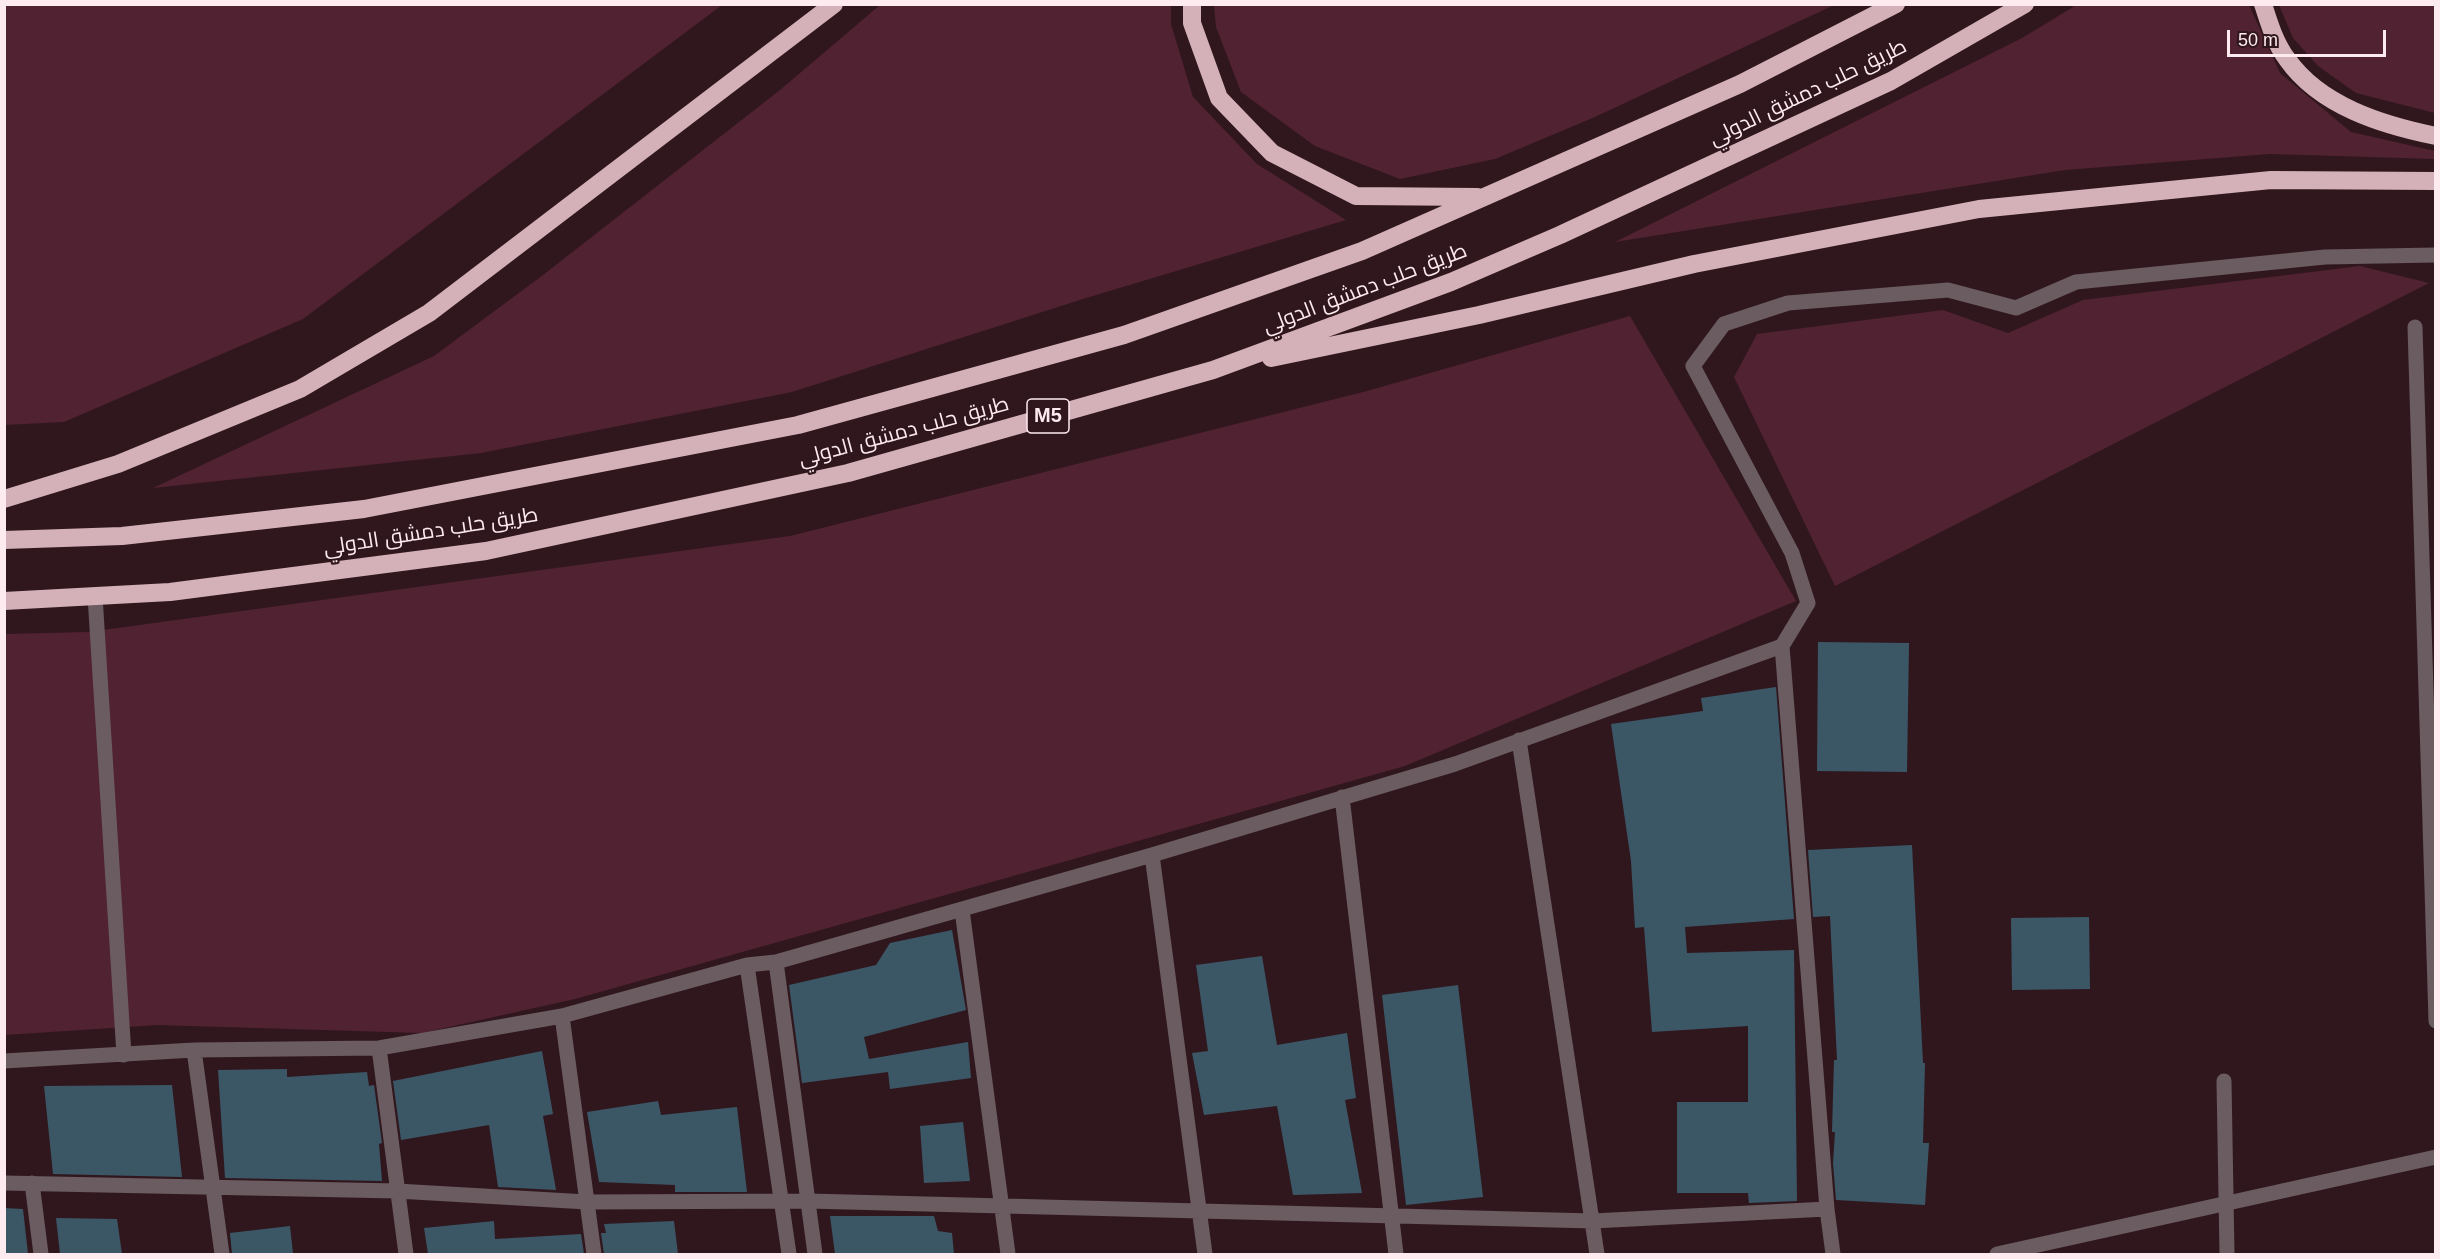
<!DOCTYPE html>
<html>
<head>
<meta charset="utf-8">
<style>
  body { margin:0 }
  #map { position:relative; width:2440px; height:1259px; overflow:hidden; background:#30171e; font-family:Arial,sans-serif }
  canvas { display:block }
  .frame { position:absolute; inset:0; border:6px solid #feebf0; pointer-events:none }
  .scale { position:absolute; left:2227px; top:30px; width:159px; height:27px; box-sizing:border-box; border:3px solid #feebf0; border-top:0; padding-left:8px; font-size:18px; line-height:21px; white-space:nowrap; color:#feebf0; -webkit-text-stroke:4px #30171e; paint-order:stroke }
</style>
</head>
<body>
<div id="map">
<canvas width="2440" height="1259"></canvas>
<div class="frame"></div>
<div class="scale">50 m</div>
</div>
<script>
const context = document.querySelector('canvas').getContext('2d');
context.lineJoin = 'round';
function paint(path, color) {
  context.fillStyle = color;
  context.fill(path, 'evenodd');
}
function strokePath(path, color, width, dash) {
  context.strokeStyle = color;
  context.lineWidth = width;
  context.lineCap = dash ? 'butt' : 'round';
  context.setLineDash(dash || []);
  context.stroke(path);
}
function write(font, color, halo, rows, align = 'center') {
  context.font = font + ' Arial,Cairo,sans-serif';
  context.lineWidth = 4.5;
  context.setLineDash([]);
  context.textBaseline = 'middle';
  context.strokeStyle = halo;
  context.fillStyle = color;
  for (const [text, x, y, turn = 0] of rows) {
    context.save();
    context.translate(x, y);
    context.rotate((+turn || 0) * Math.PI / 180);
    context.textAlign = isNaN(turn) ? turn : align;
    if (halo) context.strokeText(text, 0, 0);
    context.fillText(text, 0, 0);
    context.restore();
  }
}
const green = new Path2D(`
  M2078 4 2249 5 2280 73 2351 132 2435 151V159L2270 154 2065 170 1615 242 2022 38Z
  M4 5 5 4 722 5 303 319 64 422 5 425Z
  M880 5H1171V24L1193 97 1257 164 1346 220 1083 299 792 392 481 453 153 488 434 356 543 275 780 90Z
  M1214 5V4L1834 5 1595 117 1495 159 1400 179 1315 146 1241 92 1216 27Z
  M2279 5H2435V113L2356 93 2318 66 2293 38Z
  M2360 266 2429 283 1835 586 1734 377 1757 334 1943 310 2008 333 2083 300Z
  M1630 316 1796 601 1405 766 575 999 422 1033 157 1025 5 1035V634L88 632 790 536 1367 391Z`);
const building = new Path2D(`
  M1818 642 1909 643 1907 772 1817 771Z
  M1776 687 1794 919 1685 927 1687 953 1794 950 1797 1201 1749 1203 1748 1193H1677V1102H1748V1026L1652 1032 1644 927 1635 928 1631 861 1611 724 1703 711 1701 698Z
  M1912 845 1923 1063H1925L1923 1143H1929L1925 1205 1836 1200 1833 1163 1835 1132H1832L1834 1060H1837L1830 916 1813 917 1808 850Z
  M2089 917 2090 989 2012 990 2011 918Z
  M952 930 966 1010 864 1037 869 1059 968 1042 971 1078 890 1089 888 1072 802 1083 789 985 876 965 890 943Z
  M1262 956 1277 1045 1347 1033 1356 1098 1345 1100 1362 1193 1293 1195 1277 1106 1204 1115 1192 1053 1208 1051 1196 965Z
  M1458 985 1483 1197 1406 1205 1382 995Z
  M542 1051 553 1114 543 1116 556 1190 498 1187 489 1125 401 1140 393 1081Z
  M287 1069V1077L367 1072 369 1086 374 1085 382 1143 379 1144 382 1181 225 1178 218 1070Z
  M172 1085 182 1177 53 1174 44 1086Z
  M658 1101 661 1115 737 1107 747 1192H675V1185L599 1182 587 1112Z
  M963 1122 970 1181 924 1183 920 1126Z
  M4 1208 23 1209 28 1254H4Z
  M830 1216H934L938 1231 952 1233 954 1254H835Z
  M56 1218 117 1219 122 1254H60Z
  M494 1221 495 1239 581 1234 584 1254H428L424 1228Z
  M674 1221 678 1254H604L601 1233H606L604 1224Z
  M290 1226 293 1254H232L230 1233Z`);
const street = new Path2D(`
  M2415 327 2436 1021
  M95 596 124 1055
  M1782 646 1827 1209
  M1519 740 1597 1254
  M1342 797 1396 1254
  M1152 855 1205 1254
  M962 910 1008 1254
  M776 962 815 1254
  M747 965 789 1254
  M562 1016 594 1254
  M379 1048 406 1254
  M194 1050 222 1254
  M4 1061 194 1050 379 1048 562 1016 747 965 776 962 1152 855 1455 764 1782 646 1808 603 1792 553 1693 366 1724 324 1788 303 1948 290 2016 308 2076 282 2325 257 2436 255
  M2224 1081 2227 1254
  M4 1183 397 1191 587 1202 808 1201 1593 1221 1827 1209 1833 1254
  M32 1183 41 1254
  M1997 1254 2436 1157`);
const highway = new Path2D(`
  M1192 4V23L1219 98 1272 153 1356 196 1478 197
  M2263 4C2269 23 2275 43 2287 59 2320 106 2382 125 2436 136
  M1271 358 1479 315 1694 264 1979 209 2271 180 2436 181
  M4 499 118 464 300 389 429 313 834 4
  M4 540 122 536 364 509 798 425 1124 335 1362 251 1740 84 1896 4
  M4 601 170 592 486 551 848 473 1213 370 1451 282 1560 235 1891 81 2025 4`);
const shields = [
  [1048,416,42]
];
const shieldNames = [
  ["M5",1048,416]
];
const streetNames = [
  ["طريق حلب دمشق الدولي",1808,93,-26],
  ["طريق حلب دمشق الدولي",1365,289,-21],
  ["طريق حلب دمشق الدولي",904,432,-15],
  ["طريق حلب دمشق الدولي",431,532,-9]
];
paint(green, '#512231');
paint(building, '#3b5766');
strokePath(street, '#6a5c60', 15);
strokePath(highway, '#d4b1b9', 18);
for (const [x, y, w] of shields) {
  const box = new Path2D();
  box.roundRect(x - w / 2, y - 17, w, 34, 4.5);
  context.fillStyle = '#30171e';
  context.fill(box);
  strokePath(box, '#feebf0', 1.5);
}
write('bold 20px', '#feebf0', null, shieldNames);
write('21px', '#feebf0', '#30171e', streetNames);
</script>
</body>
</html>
